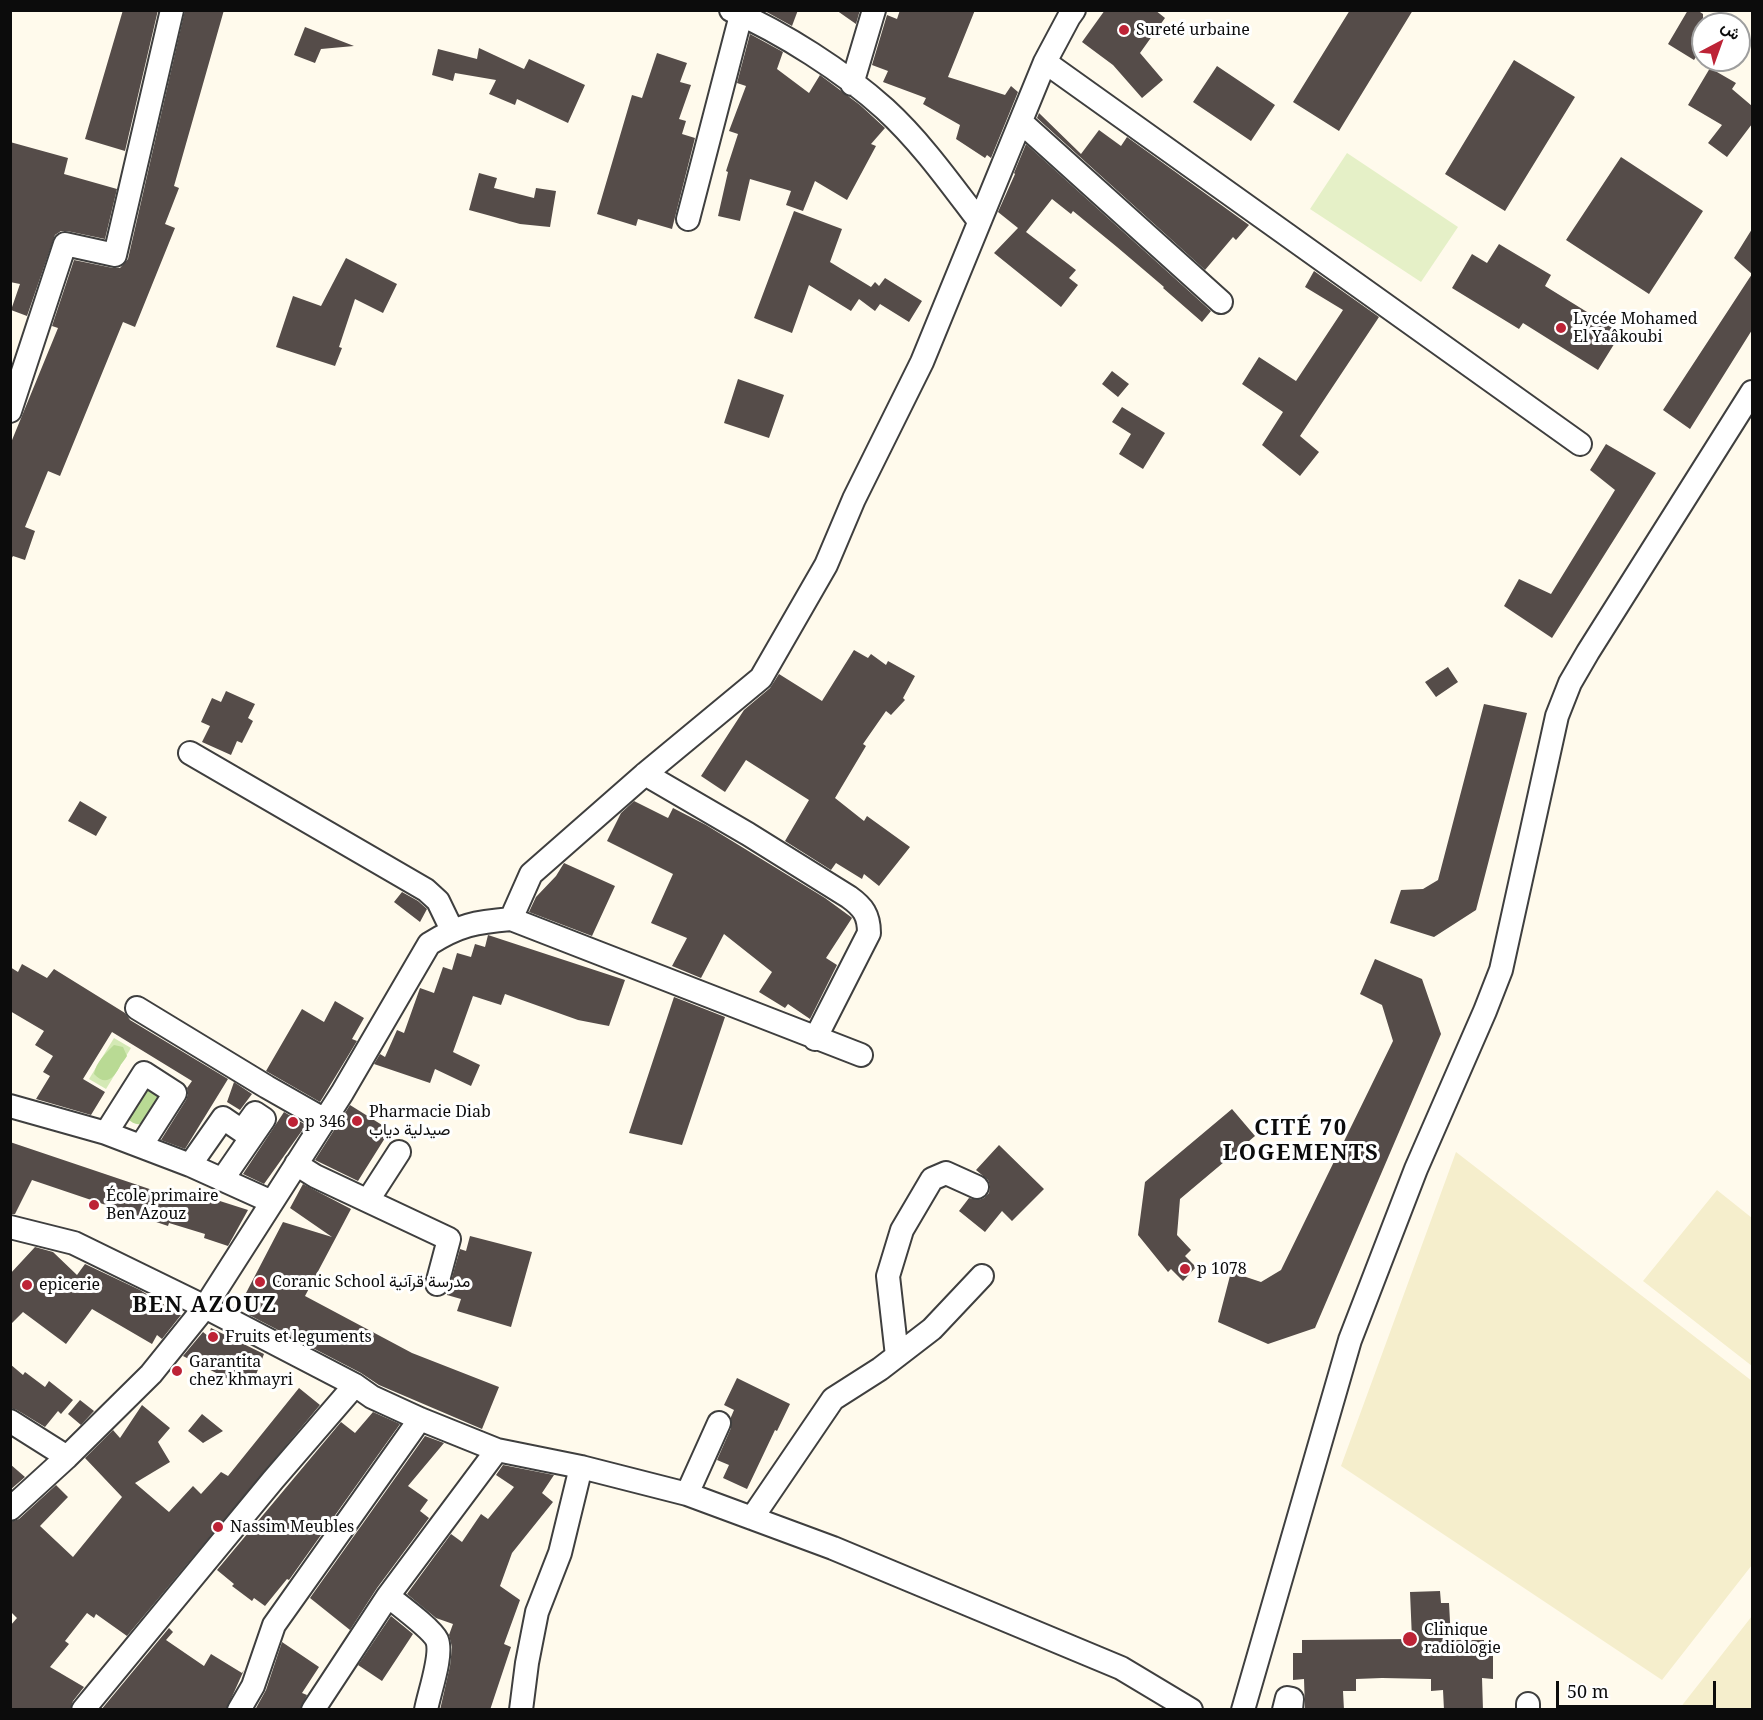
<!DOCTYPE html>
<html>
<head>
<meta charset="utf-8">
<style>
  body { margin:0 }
  #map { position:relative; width:1763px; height:1720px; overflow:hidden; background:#fffaec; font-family:"Noto Serif",Vazirmatn,serif }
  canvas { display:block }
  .frame { position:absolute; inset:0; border:12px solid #0c0c0c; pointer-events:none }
  .north { position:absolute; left:1691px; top:12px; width:60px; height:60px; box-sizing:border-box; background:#fff; border:2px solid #9e9e9e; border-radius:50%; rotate:41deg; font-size:16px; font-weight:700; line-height:24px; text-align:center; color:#0c0c0c }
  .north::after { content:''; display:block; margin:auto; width:21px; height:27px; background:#bd2336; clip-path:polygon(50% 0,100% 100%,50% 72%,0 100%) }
  .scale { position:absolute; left:1556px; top:1681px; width:160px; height:27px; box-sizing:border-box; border:3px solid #0c0c0c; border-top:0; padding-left:8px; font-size:18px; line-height:21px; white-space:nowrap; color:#0c0c0c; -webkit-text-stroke:4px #fff; paint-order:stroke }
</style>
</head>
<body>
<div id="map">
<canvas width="1763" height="1720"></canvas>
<div class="frame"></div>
<div class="north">ش</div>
<div class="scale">50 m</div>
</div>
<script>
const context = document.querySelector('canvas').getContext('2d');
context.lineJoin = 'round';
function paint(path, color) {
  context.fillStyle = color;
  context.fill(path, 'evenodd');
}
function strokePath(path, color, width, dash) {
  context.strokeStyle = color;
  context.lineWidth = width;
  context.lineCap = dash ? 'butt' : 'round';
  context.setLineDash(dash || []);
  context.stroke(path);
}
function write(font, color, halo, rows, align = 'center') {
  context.font = font + ' "Noto Serif",Vazirmatn,serif';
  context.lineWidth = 6;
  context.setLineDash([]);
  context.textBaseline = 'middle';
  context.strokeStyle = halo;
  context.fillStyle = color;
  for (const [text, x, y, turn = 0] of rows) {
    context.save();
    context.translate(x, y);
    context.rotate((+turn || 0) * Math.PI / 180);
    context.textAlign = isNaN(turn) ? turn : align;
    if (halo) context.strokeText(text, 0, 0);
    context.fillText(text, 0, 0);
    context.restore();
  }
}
const farmland = new Path2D(`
  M1456 1152 1752 1381V1565L1662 1680 1341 1466Z
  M1717 1190 1752 1218V1366L1643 1281Z
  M1752 1616V1709L1680 1708Z`);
const green = new Path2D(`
  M114 1038 131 1048 106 1089 89 1079Z`);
const forest = new Path2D(`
  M114 1045 123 1047 127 1056C125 1060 121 1063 119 1068 113 1079 105 1086 94 1074 96 1062 106 1053 114 1045Z
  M148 1089H152L161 1097C154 1110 144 1136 127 1118Z`);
const pitch = new Path2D(`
  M1347 153 1458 227 1421 282 1310 209Z`);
const building = new Path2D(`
  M123 10H158L125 151 85 139Z
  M185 10H224L174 186 179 188 165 224 175 228 135 327 123 322 60 476 48 471 25 527 35 531 25 560 13 556 10 561V445L58 328 52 326 74 260 113 268H120L128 259Z
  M763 10H798L792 26Z
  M836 10H860L856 24Z
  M900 10H975L948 77 1005 95 1011 86 1018 92 991 158 987 155 985 158 956 139 960 125 923 104 926 98 883 82 888 71 872 65 887 15 897 19Z
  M1105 10H1155L1165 18 1140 53 1163 80 1142 98 1113 65 1082 42Z
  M1350 10H1413L1339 131 1293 102Z
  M1688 10H1697L1703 14V46L1694 60 1668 44Z
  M305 27 354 46 321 49 315 63 294 55Z
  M750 34 783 52 777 69 809 93 820 75 860 105 885 128 871 144 876 146 847 200 815 181 803 211 786 205 791 191 750 179 740 221 718 216 728 172 726 171 738 134 729 131 746 86 737 83Z
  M479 48 524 69 529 59 585 85 568 123 517 99 515 105 489 94 496 80 455 73 453 81 432 75 438 49 477 59Z
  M657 53 687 63 680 82 691 85 679 119 686 121 682 134 695 138 672 229 638 219 636 226 597 214 632 95 642 98Z
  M1514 60 1575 97 1505 211 1445 174Z
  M1217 66 1275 105 1251 141 1193 102Z
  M1710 68 1736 83 1732 89 1752 106V124L1727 157 1708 143 1722 125 1688 105Z
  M1039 113 1081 154 1099 130 1121 146 1127 137 1249 225 1236 240 1233 237 1205 270 1037 118Z
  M10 142 68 158 64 174 117 189 105 239 67 231H61L55 235 27 316 11 310 20 284 10 282Z
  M1026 144 1211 311 1202 322 1163 288 1164 287 1117 247 1073 211 1071 214 1052 199 1026 232 1076 270 1069 278 1078 285 1061 307 994 253 1018 228 998 212 1015 174 1014 173Z
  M1621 157 1703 211 1649 294 1566 240Z
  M479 173 497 178 494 188 534 198 536 188 556 191 550 227 520 224 469 210Z
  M794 211 842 229 830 262 871 287 875 282 879 286 885 278 922 301 909 322 880 304 875 311 859 299 851 311 809 285 792 333 754 318Z
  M1752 229V330L1690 429 1663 410 1752 274 1734 258Z
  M1499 244 1551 275 1545 286 1621 333 1598 370 1523 323 1519 329 1452 288 1472 254 1487 263Z
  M346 258 397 284 383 313 355 299 339 347 342 348 335 366 276 347 293 296 321 306Z
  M1314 271 1379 317 1300 436 1319 452 1300 476 1262 445 1283 412 1242 384 1259 357 1296 381 1343 310 1305 287Z
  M1112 371 1129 384 1118 397 1102 384Z
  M738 379 784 395 769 438 724 423Z
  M1122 407 1165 433 1143 469 1119 454 1131 434 1112 422Z
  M1606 444 1656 473 1552 638 1504 606 1519 579 1551 594 1615 490 1590 470Z
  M854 650 868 658 871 654 886 665 888 661 915 676 903 698 905 700 891 715 886 711 863 744 866 746 835 798 864 821 867 816 910 847 879 886 864 874 862 879 836 863 831 870 785 841 809 800 746 760 725 792 701 776 744 710 770 688 779 674 822 701Z
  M1448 667 1458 682 1436 697 1425 682Z
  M226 691 255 704 248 718 253 721 242 743 237 741 231 755 202 742 210 726 201 722 212 698 221 702Z
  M1484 704 1527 713 1476 910 1434 937 1390 923 1401 890 1423 889 1438 880Z
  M80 801 107 817 96 836 68 821Z
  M634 801 668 818 673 808 706 825 825 898 851 917 852 918 826 958 837 965 810 1019 788 1004 785 1008 759 992 772 972 724 934 701 978 672 966 687 938 651 923 673 874 607 841 621 813Z
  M564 863 615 886 592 936 529 912 536 897 556 876Z
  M402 892 418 901 427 909 420 922 394 902Z
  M488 935 625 980 609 1026 578 1020 505 994 501 1005 473 996 453 1052 480 1065 471 1086 435 1069 430 1083 374 1064 380 1054 385 1057 397 1030 404 1033 420 988 434 993 443 967 452 970 457 953 471 957 475 944 485 947Z
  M1375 959 1422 979 1441 1034 1315 1328 1268 1344 1218 1322 1231 1272 1261 1282 1281 1270 1393 1041 1382 1005 1360 994Z
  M22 964 47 978 54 969 125 1013 130 1020 228 1079 185 1149 161 1140 186 1100 188 1094 187 1088 192 1081 112 1032 83 1079 105 1092 91 1115 36 1099 50 1076 43 1072 53 1056 35 1045 44 1031 10 1011V967L18 972Z
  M674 997 725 1017 682 1145 629 1133Z
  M335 1001 364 1018 352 1039 357 1041 320 1102 266 1071 302 1009 324 1022Z
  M234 1082 252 1094 240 1110 227 1102Z
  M350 1105 390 1130 358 1181 315 1160Z
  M1232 1109 1255 1136 1180 1199 1177 1235 1191 1250 1185 1256 1196 1267 1183 1281 1171 1269 1168 1272 1138 1235 1145 1182Z
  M284 1112 306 1125 264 1184 243 1174Z
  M10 1142 194 1204 198 1194 248 1210 228 1246 204 1238 205 1234 169 1223 168 1226 32 1180 15 1214H10Z
  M999 1145 1044 1189 1012 1221 1002 1211 985 1232 959 1211 969 1198 979 1200 984 1198 989 1193 990 1186 988 1180 976 1170Z
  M303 1184 351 1209 305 1296 412 1353 499 1387 482 1429 379 1385 361 1373 249 1315 258 1299 246 1293 283 1222 332 1237 290 1208Z
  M470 1236 532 1252 511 1327 457 1311 461 1299 447 1295 460 1249 466 1251Z
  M35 1247 53 1252 77 1275 85 1264 140 1290 181 1315 162 1339 157 1335 152 1344 92 1309 66 1344 23 1312 10 1325V1274Z
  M211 1328 264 1354 254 1380 234 1372 230 1380 183 1356 203 1332 208 1336Z
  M10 1364 23 1375 25 1372 45 1387 49 1381 73 1400 61 1414 58 1411 45 1427 17 1410 10 1408Z
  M737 1378 790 1404 777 1431 775 1430 747 1489 723 1478 729 1465 717 1460 731 1428V1417L734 1410 724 1405Z
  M299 1388 320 1405 127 1636 96 1614 94 1618 87 1613 65 1641 69 1644 50 1667 84 1687 73 1701 70 1710H10V1626L17 1618 10 1611V1522L19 1519 56 1485 68 1497 40 1526 73 1557 122 1497 85 1458 113 1430 120 1438 142 1405 170 1428 158 1442 170 1462 135 1483 169 1512 193 1486 201 1494 221 1472 228 1476Z
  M80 1400 94 1411 81 1425 68 1414Z
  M373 1412 400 1424 289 1580 287 1579 265 1606 254 1598 252 1601 232 1586 234 1584 217 1570 341 1422 355 1433Z
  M202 1414 223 1431 203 1443 188 1431Z
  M425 1436 444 1443 408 1486 428 1500 420 1511 429 1518 377 1588 350 1630 310 1598Z
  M10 1464 25 1477 10 1490Z
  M503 1465 554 1475 542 1493 553 1502 512 1553 500 1586 520 1600 504 1644 511 1647 490 1710H440L450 1666 452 1647 449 1635 453 1624 436 1618 407 1594 451 1534 462 1542 481 1514 488 1519 514 1487 496 1475Z
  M1440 1591 1441 1603H1449L1451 1640H1484V1652H1493V1679L1482 1678 1483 1710H1444L1443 1690 1431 1691V1679L1382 1678 1356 1679V1691H1343L1344 1710H1305L1304 1679 1293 1680V1653H1302V1640L1412 1639 1410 1592Z
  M391 1616 413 1634 382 1681 358 1665Z
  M169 1628 173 1632 166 1640 204 1666 211 1654 242 1673 244 1670 226 1710H101Z
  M282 1642 319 1667 302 1693 307 1695 300 1710H255L266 1690Z`);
const minor = new Path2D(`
  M731 10C783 33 843 71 885 109 921 142 950 183 979 221
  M1045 62 1580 444
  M852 84 874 10
  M1021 122 1221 302
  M688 219 741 15
  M10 411 65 244 115 255 172 10
  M190 753 426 890 438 901 452 930
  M645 774 748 834 849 897C863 907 869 915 869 933L815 1039
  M511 919 861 1055
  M137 1008 267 1087 325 1120
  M10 1106 106 1133 190 1165 272 1202
  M106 1133 144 1073 175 1093 141 1146
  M296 1164 315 1176 449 1239 437 1284
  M190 1165 223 1118 242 1131 255 1113 264 1119 222 1180
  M368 1200 399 1152
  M10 1227 74 1243 205 1307 355 1385 372 1397 420 1419 497 1450 581 1467 687 1494 833 1548 1121 1668 1191 1710
  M897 1356 888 1276 902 1230 932 1179 946 1173 977 1187
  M10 1421 67 1457
  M687 1494 719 1423
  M10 1509 67 1457 151 1374 205 1307 342 1093 429 944C459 925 476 922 511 919L531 874 645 774 761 678 826 565 854 499 922 362 1045 62 1069 17 1074 10
  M752 1518 833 1399 880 1369 932 1329 982 1276
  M83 1710 273 1480 355 1385
  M239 1710 253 1686 274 1625 420 1419
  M313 1710 388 1596
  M426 1710C429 1693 443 1655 437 1640 432 1629 399 1605 388 1596L497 1450
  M521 1710 527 1663 537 1612 560 1553 581 1467
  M1243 1710 1350 1340 1416 1169 1485 1011 1501 970 1557 716 1570 683 1588 652 1752 392
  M1284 1710 1287 1698 1292 1699 1291 1710
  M1528 1710V1704`);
const markers = [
  [1124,30,6,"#bd2336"],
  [1561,328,6,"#bd2336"],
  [357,1121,6,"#bd2336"],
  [293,1122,6,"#bd2336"],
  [94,1205,6,"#bd2336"],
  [1185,1269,6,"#bd2336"],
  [260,1282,6,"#bd2336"],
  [27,1285,6,"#bd2336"],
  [213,1337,6,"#bd2336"],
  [177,1371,6,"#bd2336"],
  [218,1527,6,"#bd2336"],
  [1410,1639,8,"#bd2336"]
];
const poiNames = [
  ["Sureté urbaine",1136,30],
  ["Lycée Mohamed",1573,319],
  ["El Yaâkoubi",1573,337],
  ["Pharmacie Diab",369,1112],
  ["صيدلية دياب",369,1130],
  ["p 346",305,1122],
  ["École primaire",106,1196],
  ["Ben Azouz",106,1214],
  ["p 1078",1197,1269],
  ["Coranic School مدرسة قرآنية",272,1282],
  ["epicerie",39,1285],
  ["Fruits et leguments",225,1337],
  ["Garantita",189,1362],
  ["chez khmayri",189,1380],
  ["Nassim Meubles",230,1527],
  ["Clinique",1424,1630],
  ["radiologie",1424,1648]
];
const districtNames = [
  ["CITÉ 70",1301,1129],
  ["LOGEMENTS",1301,1154],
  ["BEN AZOUZ",205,1306]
];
paint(farmland, '#f5eecc');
paint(green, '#d4e9b5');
paint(forest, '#b9da94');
paint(pitch, '#e5f0c7');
paint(building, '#554c49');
strokePath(minor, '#3f3f3f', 26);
strokePath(minor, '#fff', 22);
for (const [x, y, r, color] of markers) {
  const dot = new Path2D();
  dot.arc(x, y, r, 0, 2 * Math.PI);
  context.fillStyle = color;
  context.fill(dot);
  strokePath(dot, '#fff', 2);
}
write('16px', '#0c0c0c', '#fff', poiNames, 'left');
context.letterSpacing = '1.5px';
write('bold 22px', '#0c0c0c', '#fff', districtNames);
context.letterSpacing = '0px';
</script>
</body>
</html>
